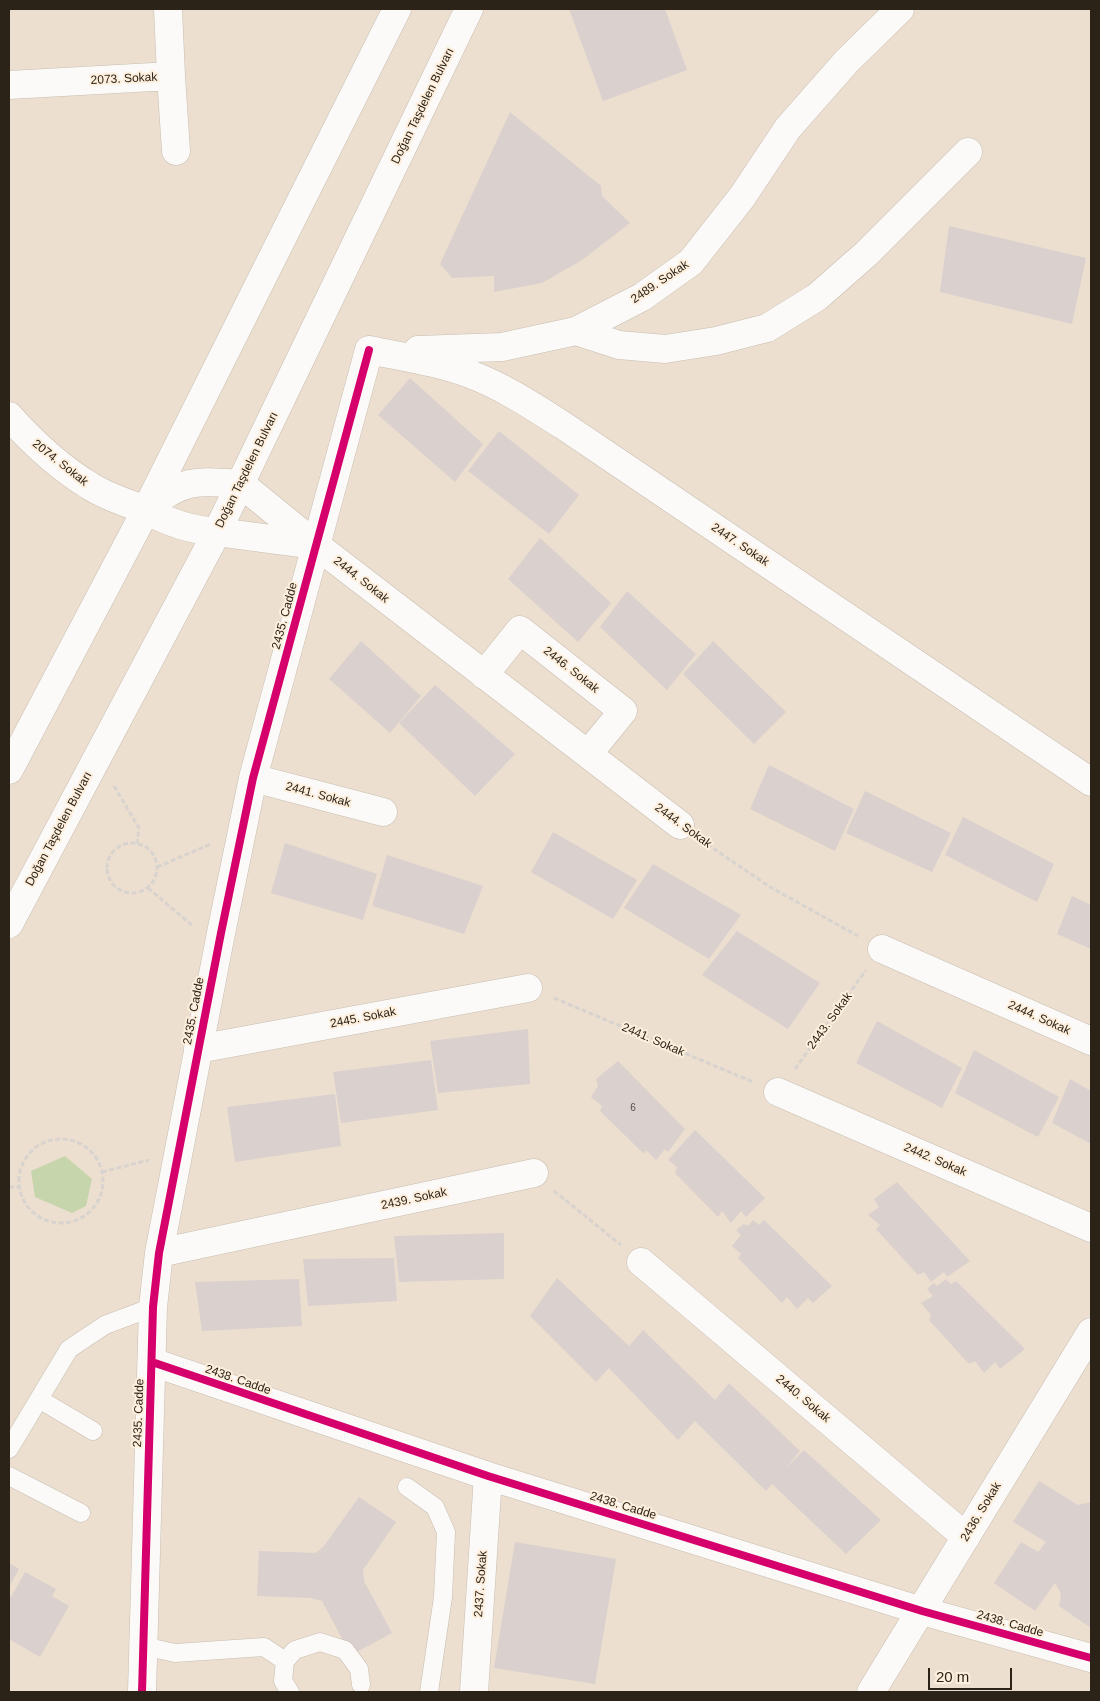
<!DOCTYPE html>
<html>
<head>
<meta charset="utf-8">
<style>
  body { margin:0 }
  #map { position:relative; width:1100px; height:1701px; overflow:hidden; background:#ecdfcf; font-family:Arial,sans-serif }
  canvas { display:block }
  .frame { position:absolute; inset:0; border:10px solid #2c2318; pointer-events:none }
  .scale { position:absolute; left:928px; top:1668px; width:84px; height:22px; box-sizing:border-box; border:2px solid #2c2318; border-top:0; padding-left:6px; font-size:15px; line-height:18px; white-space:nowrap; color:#2c2318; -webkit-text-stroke:4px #feefdd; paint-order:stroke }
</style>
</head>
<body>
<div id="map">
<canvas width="1100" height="1701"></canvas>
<div class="frame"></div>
<div class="scale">20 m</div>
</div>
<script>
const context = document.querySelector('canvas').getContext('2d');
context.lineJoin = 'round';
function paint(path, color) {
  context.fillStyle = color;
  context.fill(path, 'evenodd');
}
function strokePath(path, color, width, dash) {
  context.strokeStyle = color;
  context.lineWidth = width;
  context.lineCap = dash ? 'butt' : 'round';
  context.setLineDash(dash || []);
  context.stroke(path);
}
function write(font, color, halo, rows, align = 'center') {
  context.font = font + ' Arial,sans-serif';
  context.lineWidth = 4;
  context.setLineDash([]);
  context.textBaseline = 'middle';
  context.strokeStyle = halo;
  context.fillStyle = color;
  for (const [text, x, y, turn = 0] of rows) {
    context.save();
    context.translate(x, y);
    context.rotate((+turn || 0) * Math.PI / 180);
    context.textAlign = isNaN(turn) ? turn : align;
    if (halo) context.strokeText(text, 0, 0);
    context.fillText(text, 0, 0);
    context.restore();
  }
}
const green = new Path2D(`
  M65 1156 92 1179 86 1206 72 1213 35 1197 31 1171Z`);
const building = new Path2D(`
  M569 9H665L687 70 603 101Z
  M510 112 601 186 602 196 630 223 582 260 542 283 494 292V276L452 278 440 264Z
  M949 226 1086 258 1072 324 940 292Z
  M410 378 483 444 455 482 378 415Z
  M499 431 579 495 549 534 468 471Z
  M540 538 611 603 578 642 508 579Z
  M627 591 696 654 667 690 600 627Z
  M361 641 421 696 390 733 329 679Z
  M713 641 786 712 754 744 683 674Z
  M435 685 515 754 475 796 399 723Z
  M769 765 854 809 835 851 750 809Z
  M865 791 951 833 932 872 846 833Z
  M963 817 1054 864 1037 902 945 855Z
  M553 832 637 880 613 919 531 872Z
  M285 843 377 874 363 920 271 893Z
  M387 855 483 886 464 934 372 906Z
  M653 864 741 915 709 959 624 908Z
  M1072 896 1091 905V949L1057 934Z
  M737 931 820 983 788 1029 702 975Z
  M877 1021 962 1068 942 1108 856 1063Z
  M528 1029 530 1084 438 1093 430 1041Z
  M974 1050 1059 1097 1038 1137 955 1093Z
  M431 1060 438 1110 341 1123 333 1072Z
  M618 1061 685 1129 668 1152 665 1149 656 1160 646 1150 644 1154 600 1111 602 1106 591 1097 598 1086 596 1079Z
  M1070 1079 1091 1091V1144L1052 1123Z
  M335 1094 341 1146 235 1162 227 1107Z
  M695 1130 765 1198 746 1217 741 1211 731 1223 722 1211 718 1217 675 1173 677 1167 668 1160Z
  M897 1182 970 1261 947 1277 944 1272 931 1282 924 1272 918 1275 876 1229 880 1225 868 1215 879 1207 874 1199Z
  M753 1220 759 1225 764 1220 832 1286 813 1303 808 1298 797 1309 787 1297 782 1303 738 1258 741 1254 732 1246 741 1235 736 1230 744 1224 748 1226Z
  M504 1233V1279L399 1282 394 1236Z
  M394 1258 397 1301 308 1306 303 1259Z
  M557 1278 629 1346 643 1330 715 1400 729 1383 800 1451 785 1469 804 1450 881 1520 846 1554 772 1484 766 1491 695 1421 678 1440 609 1368 596 1382 530 1316Z
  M299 1279 302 1326 202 1331 195 1282Z
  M946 1279 951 1284 956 1281 1025 1349 1000 1369 995 1362 984 1373 975 1361 969 1364 929 1320 931 1315 921 1303 933 1296 927 1289 934 1283 937 1286Z
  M1039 1481 1078 1505 1091 1502V1628L1059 1606 1061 1594 1055 1583 1035 1611 994 1583 1021 1542 1038 1552 1046 1542 1013 1522Z
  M359 1497 396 1522 363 1570 364 1581 392 1633 351 1655 322 1601 310 1598 257 1596 259 1551 316 1553 324 1546Z
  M515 1542 616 1559 595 1684 494 1668Z
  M9 1563 19 1569 9 1587Z
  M25 1572 56 1589 52 1596 69 1606 40 1657 9 1639V1595L11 1597Z`);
const path = new Path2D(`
  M114 786 139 828 137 843
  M701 840 770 887 858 936
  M107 868a25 25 0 1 1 50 0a25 25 0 1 1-50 0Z
  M157 867 211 844
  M148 888 193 926
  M554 998 753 1082
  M795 1069 866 970
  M19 1181a42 42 0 1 1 84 0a42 42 0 1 1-84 0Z
  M102 1172 149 1160
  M9 1187H18
  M554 1191 621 1245`);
const service = new Path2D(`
  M39 1399 93 1431
  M9 1449 69 1349 105 1325 153 1307
  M9 1476 81 1513
  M407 1487 435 1507 446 1532 443 1597 429 1692
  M143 1646 175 1653 264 1647 285 1661 283 1681 290 1692
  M285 1661 295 1650 320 1642 345 1650 359 1669 361 1685`);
const minor = new Path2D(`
  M171 76 176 151
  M9 85 171 76 168 9
  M576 331 619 345 665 349 716 341 767 328 817 297 866 254 968 152
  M369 350C403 357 438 362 470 374 504 387 534 407 564 426L1091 782
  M418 350 502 347 576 331 642 297 691 262 742 197 788 128 847 61 900 9
  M9 416C33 443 59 467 90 486 107 497 127 503 146 510
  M241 484 316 545 680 825
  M217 532 316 545
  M484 675 520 630 623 711 588 754
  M253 778 383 812
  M882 949 1091 1041
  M198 1049 528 988
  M778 1092 1091 1228
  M159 1253 534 1173
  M641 1262 966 1537
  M152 1362 488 1476 922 1611 1091 1658
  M142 1692 153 1307 159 1253 221 933 253 778 369 350
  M474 1692 488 1476
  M871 1692 1091 1332`);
const primary = new Path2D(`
  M149 507C183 478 199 481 241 484
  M146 510C169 523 190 530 217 532
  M9 770 146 510 397 9
  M9 924 217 532 469 9`);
const cycleway = new Path2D(`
  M152 1362 488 1476 922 1611 1091 1658
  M142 1692 153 1307 159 1253 221 933 253 778 369 350`);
const numberNames = [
  ["6",633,1108]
];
const streetNames = [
  ["2073. Sokak",124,79,-3],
  ["Doğan Taşdelen Bulvarı",423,106,-64],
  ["2489. Sokak",660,282,-34],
  ["2074. Sokak",60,463,38],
  ["Doğan Taşdelen Bulvarı",247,470,-64],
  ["2447. Sokak",740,545,34],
  ["2444. Sokak",361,580,38],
  ["2435. Cadde",285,616,-75],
  ["2446. Sokak",571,670,38],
  ["2441. Sokak",318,795,15],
  ["2444. Sokak",683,826,36],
  ["Doğan Taşdelen Bulvarı",59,829,-62],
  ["2435. Cadde",194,1011,-79],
  ["2445. Sokak",363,1018,-11],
  ["2444. Sokak",1039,1018,24],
  ["2443. Sokak",830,1021,-54],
  ["2441. Sokak",653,1040,23],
  ["2442. Sokak",935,1160,23],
  ["2439. Sokak",414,1199,-12],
  ["2438. Cadde",238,1380,19],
  ["2440. Sokak",803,1399,40],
  ["2435. Cadde",139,1413,-88],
  ["2438. Cadde",623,1506,17],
  ["2436. Sokak",981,1512,-59],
  ["2437. Sokak",481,1584,-86],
  ["2438. Cadde",1010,1624,16]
];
paint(green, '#c7d5ac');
paint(building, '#dad0ce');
strokePath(service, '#c7bdb1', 19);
strokePath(minor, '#c7bdb1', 29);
strokePath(primary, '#c7bdb1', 29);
strokePath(path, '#d8d3ce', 3, [5, 2.5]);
strokePath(service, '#fcfaf8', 18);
strokePath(minor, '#fcfaf8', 28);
strokePath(primary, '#fcfaf8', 28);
strokePath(cycleway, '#d6006c', 8);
write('10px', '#584e46', null, numberNames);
write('12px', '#2c2318', '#feefdd', streetNames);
</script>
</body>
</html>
